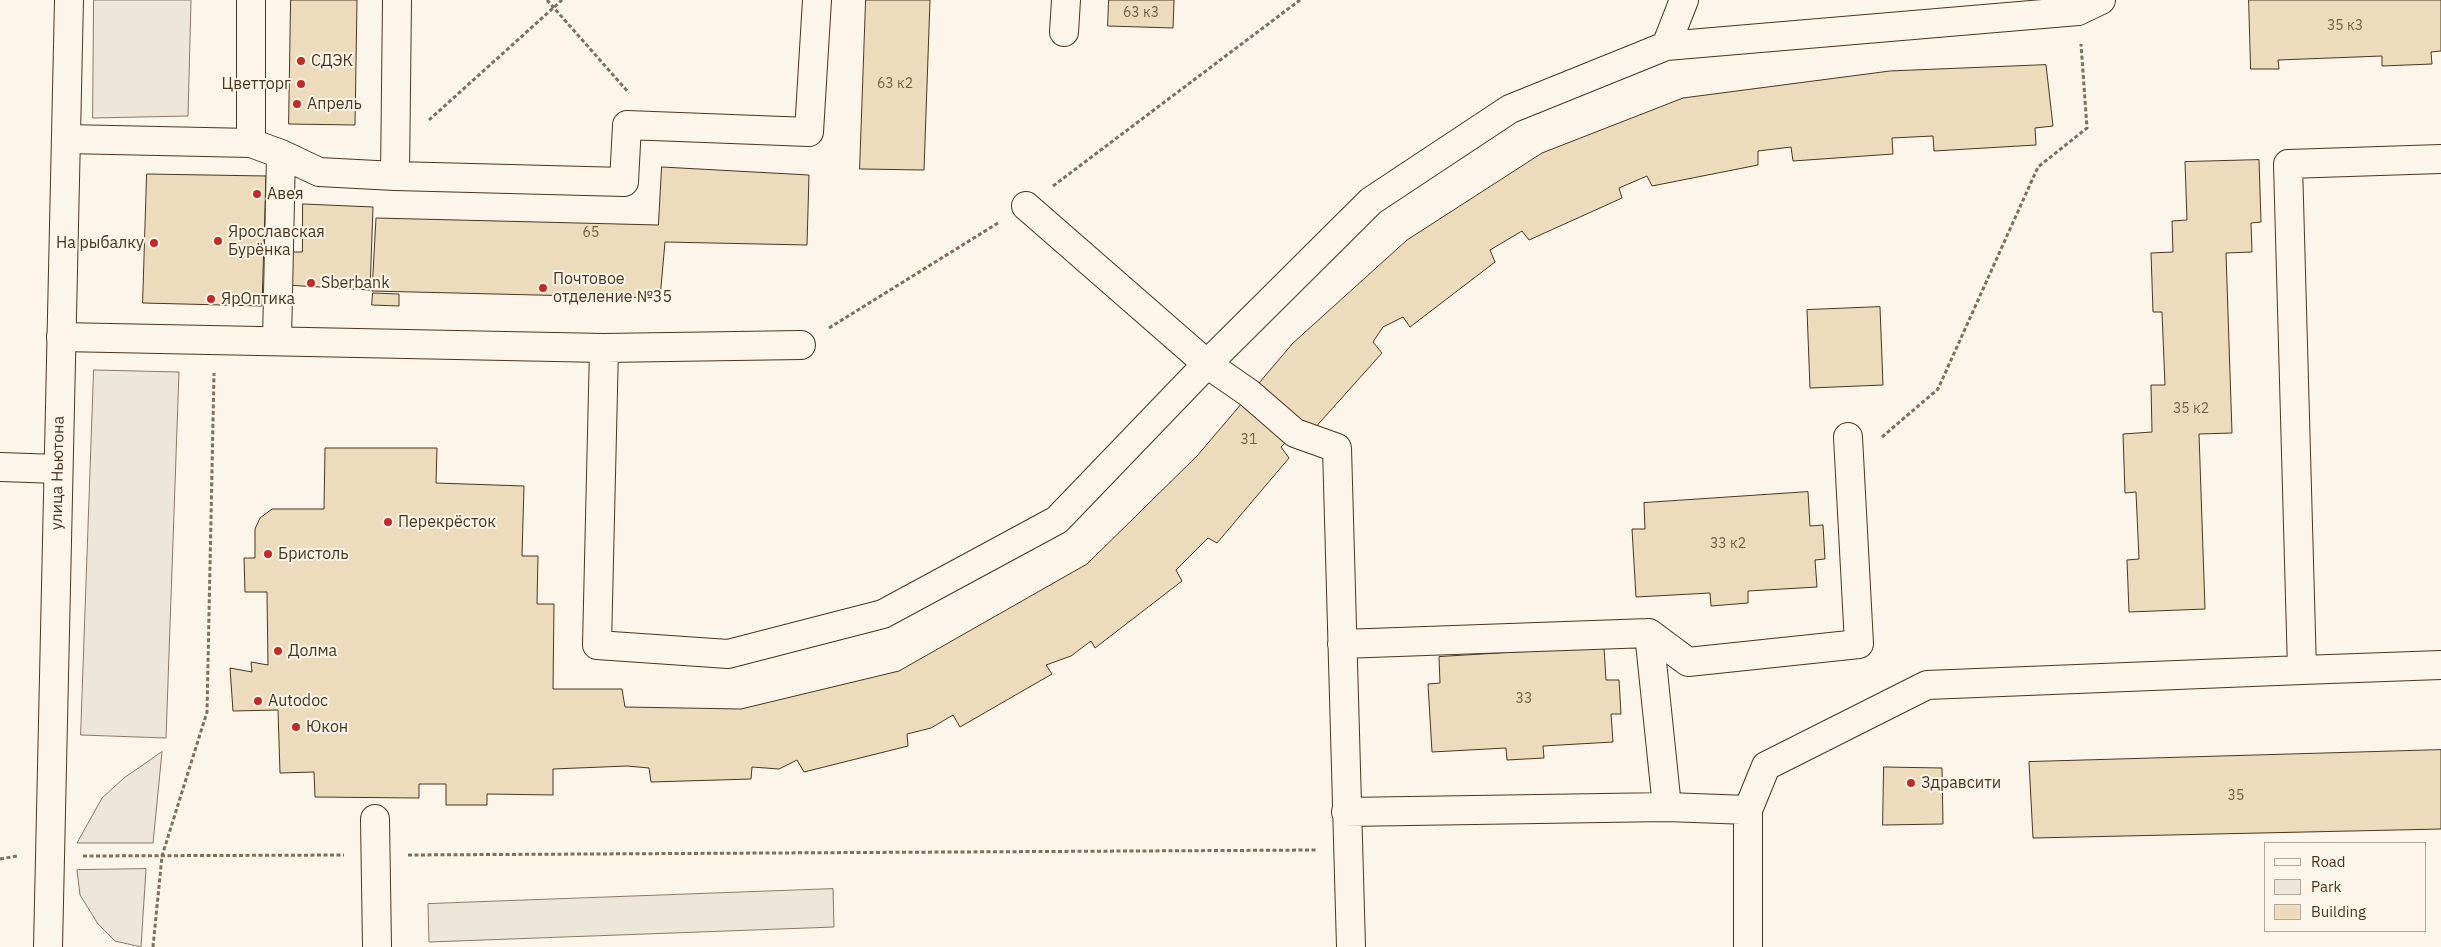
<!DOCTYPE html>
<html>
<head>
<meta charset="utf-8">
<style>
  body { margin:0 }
  #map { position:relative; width:2441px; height:947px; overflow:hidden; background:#fbf6e9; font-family:"IBM Plex Sans",sans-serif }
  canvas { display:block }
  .legend { position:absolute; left:2264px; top:842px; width:162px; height:90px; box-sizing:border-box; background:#fbf6e9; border:1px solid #b4a999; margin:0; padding:6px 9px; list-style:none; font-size:15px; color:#4a3520 }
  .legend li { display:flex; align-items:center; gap:10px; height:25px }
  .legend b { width:25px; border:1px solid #b4a999 }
</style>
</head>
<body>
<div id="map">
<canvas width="2441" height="947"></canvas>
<ul class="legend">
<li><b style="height:6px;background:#fbf6e9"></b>Road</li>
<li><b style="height:14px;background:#ede6d9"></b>Park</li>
<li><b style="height:14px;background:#ecdcbc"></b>Building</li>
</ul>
</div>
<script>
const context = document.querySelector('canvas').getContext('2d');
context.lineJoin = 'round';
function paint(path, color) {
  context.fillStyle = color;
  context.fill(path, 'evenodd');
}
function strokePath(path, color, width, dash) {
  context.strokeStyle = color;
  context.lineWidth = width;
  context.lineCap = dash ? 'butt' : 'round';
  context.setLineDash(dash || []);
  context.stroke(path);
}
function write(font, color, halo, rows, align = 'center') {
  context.font = font + ' "IBM Plex Sans",sans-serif';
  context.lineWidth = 4;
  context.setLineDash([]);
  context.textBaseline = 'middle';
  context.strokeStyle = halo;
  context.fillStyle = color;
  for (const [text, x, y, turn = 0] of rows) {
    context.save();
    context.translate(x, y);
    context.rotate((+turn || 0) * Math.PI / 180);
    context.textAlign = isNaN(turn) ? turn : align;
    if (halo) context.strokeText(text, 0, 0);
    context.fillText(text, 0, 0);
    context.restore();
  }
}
const green = new Path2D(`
  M94 0H191L188 116 93 118Z
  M162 752 153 843H77L102 798 124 778Z
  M146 869 141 947 115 941 98 924 80 895 77 870Z`);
const parking = new Path2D(`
  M94 370 179 372 166 738 81 735Z
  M833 889 834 927 429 942 428 904Z`);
const building = new Path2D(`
  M291 0H357L355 125 289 124Z
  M866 0H930L924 170 860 169Z
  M1109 0H1174L1173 28 1108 26Z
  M2249 0H2441V51L2431 52 2432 64 2382 66V56L2278 60 2279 69H2251Z
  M2046 65 2053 126 2035 128 2036 145 1934 151 1933 136 1892 138 1893 154 1793 161 1791 147 1758 151V165L1652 186 1647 176 1619 188 1622 198 1529 240 1522 231 1490 250 1495 262 1410 327 1403 317 1383 327 1373 342 1382 353 1313 430 1305 423 1281 447 1289 458 1217 543 1208 538 1176 570 1182 581 1095 648 1091 641 1071 656 1046 665 1052 674 960 727 953 715 931 728 907 734 908 746 804 772 797 760 779 769 752 767 751 779 651 782 649 768 627 766 553 769V795L487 794V805H446V784H419V798L315 797 314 772 280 773 278 710 233 711 230 668 252 672 251 662 268 665 267 592H245L244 558H255V529L260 518 272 509H324L325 448H437L436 483 524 486 522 556H538L537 604H554L553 689H622L625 707 741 709 899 671 1087 564 1197 456 1293 343 1407 240 1542 153 1683 98 1890 71Z
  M2259 160 2261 222 2251 223 2252 252 2226 253 2232 433 2199 434 2205 609 2129 612 2127 560 2139 559 2136 492 2125 493 2123 434 2152 432 2151 385H2165L2162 312H2153L2151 253 2173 252 2172 221 2187 220 2185 162Z
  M662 167 809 175 807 245 665 242 660 298 372 291 376 218 658 225Z
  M147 174 266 176 262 306 143 303Z
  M303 204 373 207 370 290 286 285V252H302Z
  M373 293 399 294V306L372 305Z
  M1880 307 1883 385 1810 388 1807 310Z
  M1808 492 1810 526 1823 525 1825 559 1815 560 1817 587 1748 591V603L1711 606 1710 593 1636 597 1632 529H1645L1644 503Z
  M1604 647 1606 680H1619L1621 714H1611L1613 742 1543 746 1544 758 1507 760 1506 748 1432 752 1428 684 1440 683 1439 657Z
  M2441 750V829L2033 838 2029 762Z
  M1884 767 1942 768 1943 824 1883 825Z`);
const path = new Path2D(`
  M547 0 629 93
  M429 120 562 0
  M1053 186 1300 0
  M829 328 998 223
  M1882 437 1938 389 2038 167 2087 128 2081 44
  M408 855 1317 850
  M83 856 344 855
  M0 859 17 856
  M153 947 162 856 207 712 214 373`);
const minor = new Path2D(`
  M251 0V143
  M1064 32 1066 0
  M1666 46 1684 0
  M66 139 251 143 281 154 319 172 395 176 624 182 627 125 809 132 817 0
  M2441 159 2288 164 2302 670 2441 665
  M395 176 397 0
  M1026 206 1207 364 1249 393 1295 433 1337 448 1351 947
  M61 337 604 348 801 345
  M277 340 281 154
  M604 348 597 645 728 654 883 614 1057 520 1207 364 1371 201 1510 109 1666 46 2078 11 2101 0
  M0 467 58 469
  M1342 644 1649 633 1688 662 1859 644 1848 437
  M1667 807 1748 810
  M1346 812 1667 807 1649 633
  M375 819 377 947
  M1748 947V810L1766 766 1927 685 2302 670`);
const major = new Path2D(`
  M48 947 69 0`);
const markers = [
  [301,61,5,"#c62828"],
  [301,84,5,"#c62828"],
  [297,104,5,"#c62828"],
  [257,194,5,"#c62828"],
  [218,241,5,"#c62828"],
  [154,243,5,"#c62828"],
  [311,283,5,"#c62828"],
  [543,288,5,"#c62828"],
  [211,299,5,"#c62828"],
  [388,522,5,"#c62828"],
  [268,554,5,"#c62828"],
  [278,651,5,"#c62828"],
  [258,701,5,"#c62828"],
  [296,727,5,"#c62828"],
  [1911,783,5,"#c62828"]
];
const numberNames = [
  ["63 к3",1141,13],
  ["35 к3",2345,26],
  ["63 к2",895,84],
  ["65",591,233],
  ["35 к2",2191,409],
  ["31",1249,440],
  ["33 к2",1728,544],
  ["33",1524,699],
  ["35",2236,796]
];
const poiNames = [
  ["СДЭК",311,61],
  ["Цветторг",291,84,"right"],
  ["Апрель",307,104],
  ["Авея",267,194],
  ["Ярославская",228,232],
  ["Бурёнка",228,250],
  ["На рыбалку",144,243,"right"],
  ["Почтовое",553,279],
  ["отделение №35",553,297],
  ["Sberbank",321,283],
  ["ЯрОптика",221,299],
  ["Перекрёсток",398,522],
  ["Бристоль",278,554],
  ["Долма",288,651],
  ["Autodoc",268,701],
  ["Юкон",306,727],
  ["Здравсити",1921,783]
];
const streetNames = [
  ["улица Ньютона",58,473,-89]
];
paint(green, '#ede6d9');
strokePath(green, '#887966', 1);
paint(parking, '#ede7d9');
strokePath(parking, '#887966', 1);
paint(building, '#ecdcbc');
strokePath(building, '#4a3520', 1);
strokePath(minor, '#4a3520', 30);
strokePath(major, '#4a3520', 30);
strokePath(path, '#7f6f5c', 3, [4, 2.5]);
strokePath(minor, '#fbf6e9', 28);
strokePath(major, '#fbf6e9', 28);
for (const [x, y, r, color] of markers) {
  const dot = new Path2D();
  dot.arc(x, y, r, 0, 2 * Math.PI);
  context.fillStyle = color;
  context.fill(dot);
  strokePath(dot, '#fbf6e9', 2);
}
write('14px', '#725f47', null, numberNames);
write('16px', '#4a3520', '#fbf6e9', poiNames, 'left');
write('16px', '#4a3520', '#fbf6e9', streetNames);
</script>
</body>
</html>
